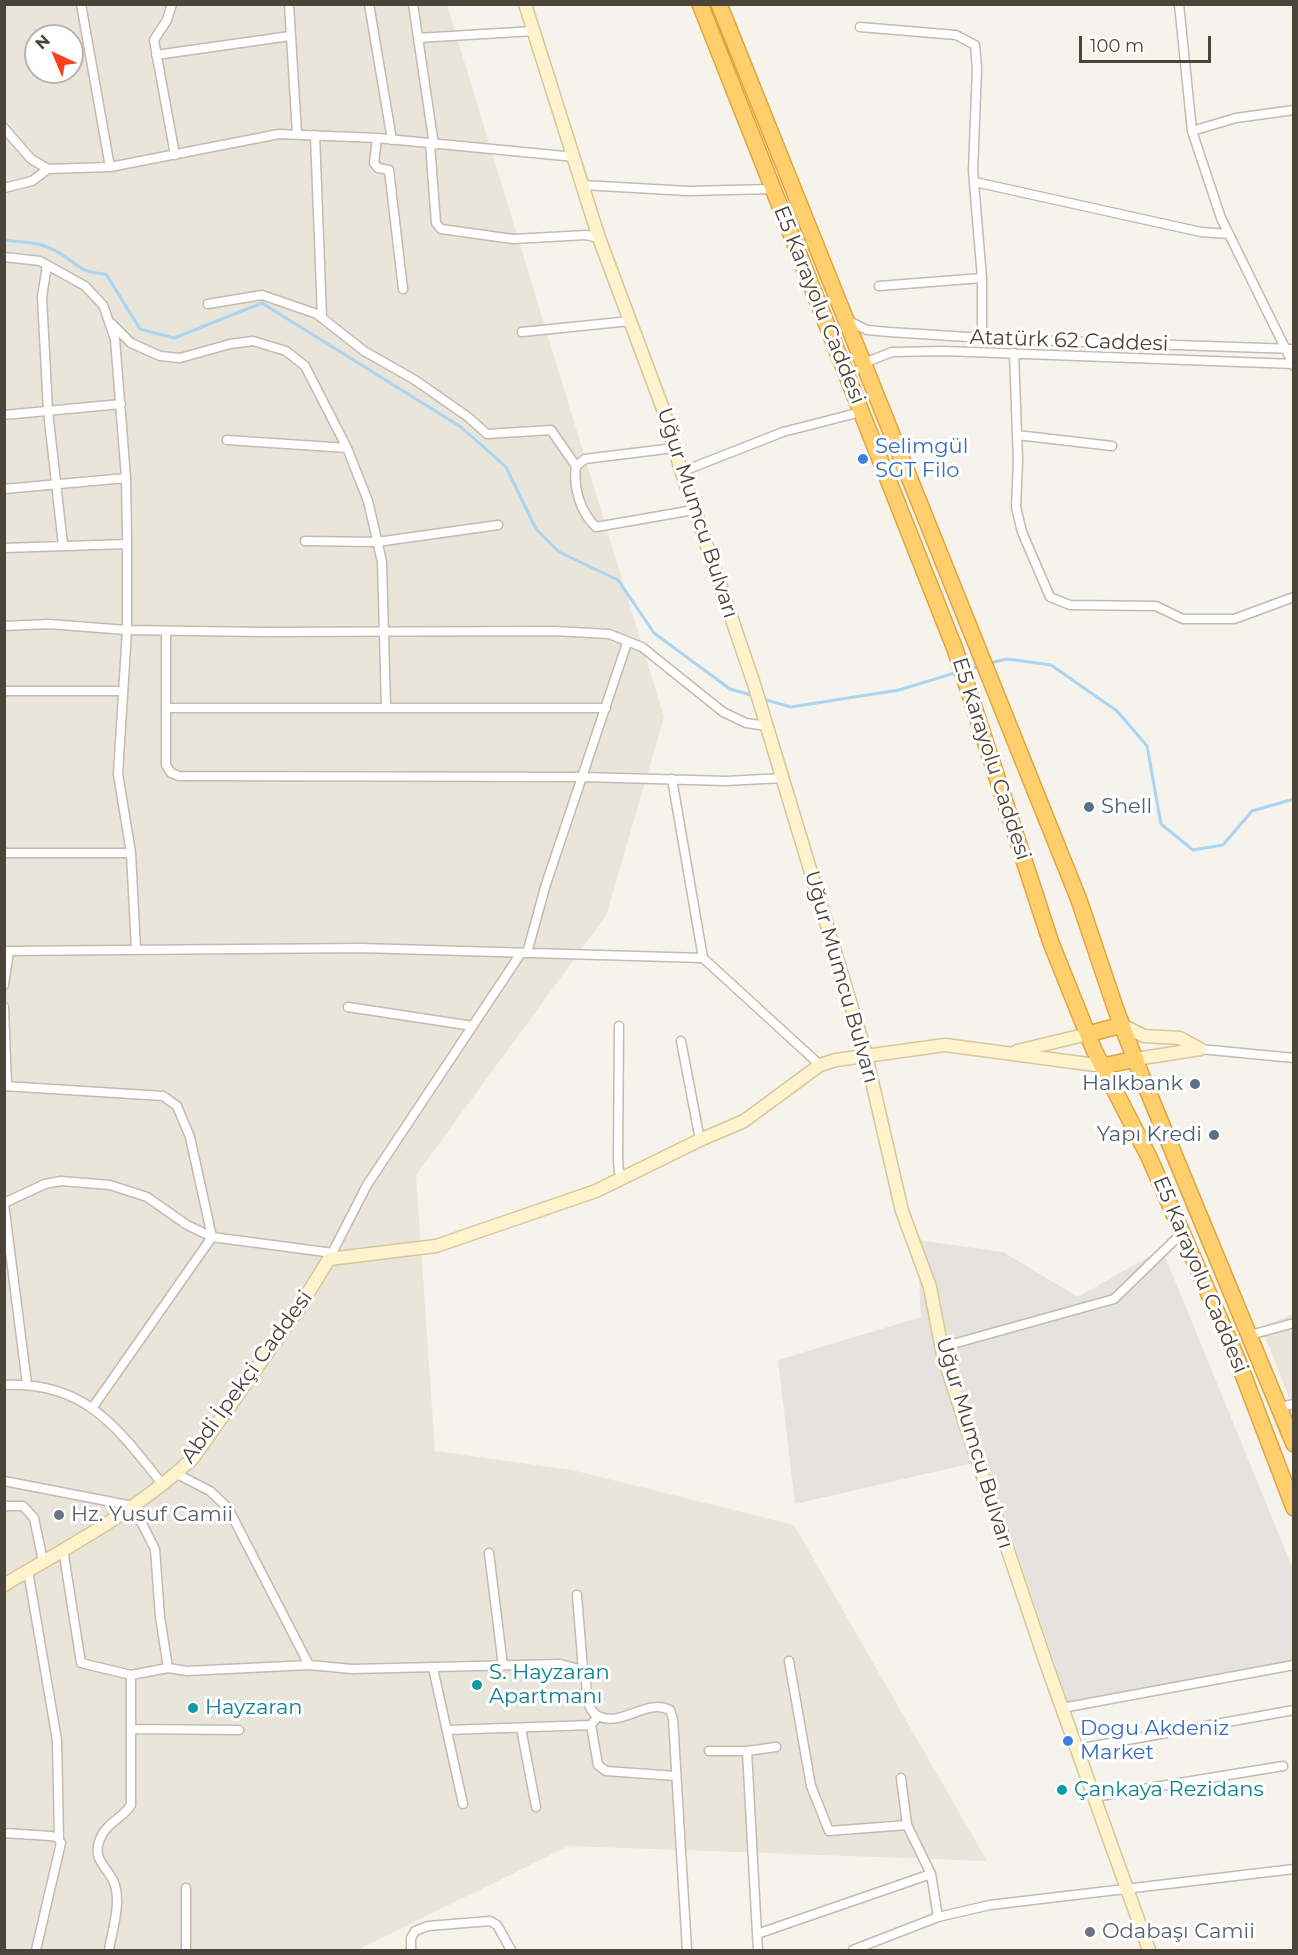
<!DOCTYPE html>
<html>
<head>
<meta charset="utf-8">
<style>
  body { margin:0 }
  #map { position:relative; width:1298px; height:1955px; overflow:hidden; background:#f6f3ec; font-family:Montserrat,sans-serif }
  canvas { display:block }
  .frame { position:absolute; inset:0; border:6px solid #4b4439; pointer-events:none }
  .north { position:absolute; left:24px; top:24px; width:60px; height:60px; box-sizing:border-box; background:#fff; border:2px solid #b7b4b0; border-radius:50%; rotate:316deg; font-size:16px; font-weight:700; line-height:24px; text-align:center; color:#4b4439 }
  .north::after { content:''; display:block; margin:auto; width:21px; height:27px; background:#fc3f1d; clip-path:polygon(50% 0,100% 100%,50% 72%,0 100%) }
  .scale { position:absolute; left:1079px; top:36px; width:132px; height:27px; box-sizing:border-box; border:3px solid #4b4439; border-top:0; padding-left:8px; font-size:18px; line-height:21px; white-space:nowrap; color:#4b4439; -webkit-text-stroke:4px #fff; paint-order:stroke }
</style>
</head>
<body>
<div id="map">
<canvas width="1298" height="1955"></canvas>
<div class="frame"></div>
<div class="north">N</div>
<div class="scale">100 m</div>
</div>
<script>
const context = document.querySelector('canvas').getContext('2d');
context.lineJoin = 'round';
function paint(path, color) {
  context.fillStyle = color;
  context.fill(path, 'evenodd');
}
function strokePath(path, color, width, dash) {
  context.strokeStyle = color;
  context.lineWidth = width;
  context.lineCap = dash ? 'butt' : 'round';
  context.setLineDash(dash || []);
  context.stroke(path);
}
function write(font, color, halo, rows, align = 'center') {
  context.font = font + ' Montserrat,sans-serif';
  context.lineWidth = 6;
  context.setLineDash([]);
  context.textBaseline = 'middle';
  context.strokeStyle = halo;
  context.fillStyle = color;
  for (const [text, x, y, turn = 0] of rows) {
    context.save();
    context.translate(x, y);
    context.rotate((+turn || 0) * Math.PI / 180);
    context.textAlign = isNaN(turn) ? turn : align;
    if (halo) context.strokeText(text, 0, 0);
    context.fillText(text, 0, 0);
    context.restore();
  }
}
const residential = new Path2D(`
  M5 5H447L664 717 606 916 416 1175 435 1451 572 1470 794 1525 987 1861 569 1846 357 1950H5ZM36 36H72V72H36Z
  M1293 1314V1407L1261 1327Z`);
const industrial = new Path2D(`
  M917 1240 1003 1252 1078 1297 1162 1249 1293 1569V1666L1068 1703 986 1460 795 1504 778 1360 921 1317Z`);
const stream = new Path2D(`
  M4 240C22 242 40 242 56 251 80 264 76 272 106 274L140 329 174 338 262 303 461 427 506 467 536 529 559 552 618 580 654 633 730 689 754 696
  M990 663 1007 659 1051 665 1117 711 1147 746 1161 824 1193 850 1223 845 1252 811 1294 799
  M967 670 981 666
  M763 699 791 707 899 690 958 672`);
const street = new Path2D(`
  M81 4 110 167
  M172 4 167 20 154 40 175 155
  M289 4 297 134
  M369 4 392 140
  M413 4 434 145
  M1179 4 1192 131 1221 218 1294 366
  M860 27 956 35 975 45 977 69 973 171 982 278V338
  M418 38 534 31
  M156 55 290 36
  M4 128 31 159 48 169 110 167 279 134 377 138 575 157
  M1192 131 1236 118 1294 110
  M315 135 322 317
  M377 138 374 163 378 168 389 170 403 289
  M430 144 436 223 441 229 513 239 586 235 599 238
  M975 182 1201 232 1229 234
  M583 185 688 191 773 189
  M4 188 32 181 48 169
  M4 257 40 261 85 286 103 305 115 339 126 478 127 537V630L118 774 131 853 136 950
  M47 265 42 297 48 411 63 545
  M879 286 982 278
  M208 304 262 295 317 314 364 351 415 380 468 417 487 434 551 430 576 466
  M847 320 867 330 889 332 999 339 1294 349
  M112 324 131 343 160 356 180 358 230 344 253 341 286 351 305 366 347 448 368 501 382 562 386 707
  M522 332 630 321
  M1014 353 1018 461 1016 507 1022 532 1050 597 1070 605 1156 606 1183 619H1234L1294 597
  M864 363 892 352 944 351 1294 364
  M4 415 121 404
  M1017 435 1112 446
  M227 440 347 448
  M674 448 585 459 576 466C573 487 580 512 596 527L694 510
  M681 472 783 432 861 412
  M4 489 126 478
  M305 541 377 542 498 525
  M4 548 127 544
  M4 626 48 624 127 630 262 632 554 631 609 634 642 647 723 712 746 723 767 726
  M166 631V765L171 773 179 776 583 777 726 781 783 778
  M4 691H123
  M166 708H606
  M672 779 703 958
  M4 853H131
  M4 951 361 948 703 958 820 1065
  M527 953 546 884 627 643
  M4 985 9 951
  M4 1007 7 1086
  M348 1007 473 1026
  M619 1026 618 1160 619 1172 623 1179
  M681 1041 700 1140
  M1200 1049 1294 1058
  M4 1086 163 1096 177 1106 190 1137 212 1237 93 1407
  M4 1203 45 1184 61 1181 110 1185 147 1197 187 1225 212 1237 333 1253
  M4 1204 27 1384
  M329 1259 367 1185 521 953
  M1250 1335 1294 1323
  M942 1347 1114 1299 1182 1233
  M4 1385C85 1381 117 1427 163 1485
  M1280 1407 1294 1404
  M177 1474 210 1491 228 1508 309 1665 352 1669 560 1664 583 1670C590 1684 582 1710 600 1717 624 1726 647 1698 670 1710L673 1719 687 1950
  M4 1481 133 1506 155 1549 160 1617 168 1668
  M4 1506H23L34 1518 43 1561
  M63 1549 81 1663 131 1675 168 1668 187 1671 309 1665
  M489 1553 503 1666
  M28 1571 57 1740 59 1839
  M577 1595 583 1670
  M789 1661 811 1786 829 1831 907 1825 931 1874 938 1917
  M433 1668 463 1804
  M1062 1708 1294 1665
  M591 1725 598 1765 606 1771 676 1776
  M521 1728 536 1807
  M131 1729 239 1730
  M447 1730 591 1725 598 1716
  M1077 1749 1294 1710
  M709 1751H747L776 1747
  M747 1751 757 1934 931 1874
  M901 1778 907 1825
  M1094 1797 1283 1766
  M4 1833 51 1836 58 1838 61 1843 36 1950
  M757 1934 758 1950
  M109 1950C112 1931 121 1905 115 1885 109 1867 91 1861 100 1839 106 1823 122 1819 131 1805V1675
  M186 1950V1888
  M411 1950V1938L415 1931 428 1926 490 1921 497 1925 511 1950
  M853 1950 938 1917 990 1905 1294 1869`);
const secondary = new Path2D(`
  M525 4 599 238 663 409 680 467 754 684 865 1051 902 1211 930 1287 943 1355 970 1438 1047 1666 1149 1950
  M1122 1025 1144 1036 1180 1038 1200 1049
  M1017 1051 1088 1034
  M1136 1059 1200 1049
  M4 1585C69 1546 138 1510 193 1458L297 1311 329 1259 436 1246 596 1191 700 1140 744 1121 820 1065 836 1060 945 1045 1103 1066`);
const highway = new Path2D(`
  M700 4 955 649 1051 943 1094 1050 1149 1157 1236 1356 1294 1508
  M719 4 1079 900 1116 1010 1142 1077 1294 1444
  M1088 1034 1122 1025
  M1103 1066 1136 1059`);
const markers = [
  [863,459,6,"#3f7fe0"],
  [1089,807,6,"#5c6f8a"],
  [1195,1084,6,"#5c6f8a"],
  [1214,1135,6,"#5c6f8a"],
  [59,1515,6,"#6b7280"],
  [477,1685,6,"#0f9aa8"],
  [193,1708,6,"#0f9aa8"],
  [1068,1741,6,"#3f7fe0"],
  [1062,1790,6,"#0f9aa8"],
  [1090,1932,6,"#6b7280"]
];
const streetNames = [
  ["E5 Karayolu Caddesi",819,305,68],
  ["Atatürk 62 Caddesi",1069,341,2],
  ["Uğur Mumcu Bulvarı",697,513,72],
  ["E5 Karayolu Caddesi",991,759,72],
  ["Uğur Mumcu Bulvarı",841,977,74],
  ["E5 Karayolu Caddesi",1200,1275,67],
  ["Abdi İpekçi Caddesi",247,1377,-54],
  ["Uğur Mumcu Bulvarı",974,1443,73]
];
const shopNames = [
  ["Selimgül",875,447],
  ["SGT Filo",875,471],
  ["Dogu Akdeniz",1080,1729],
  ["Market",1080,1753]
];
const serviceNames = [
  ["Shell",1101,807,"left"],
  ["Halkbank",1183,1084],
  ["Yapı Kredi",1202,1135]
];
const worshipNames = [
  ["Hz. Yusuf Camii",71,1515],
  ["Odabaşı Camii",1102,1932]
];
const cultureNames = [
  ["S. Hayzaran",489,1673],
  ["Apartmanı",489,1697],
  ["Hayzaran",205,1708],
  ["Çankaya Rezidans",1074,1790]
];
paint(residential, '#eae5da');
paint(industrial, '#e6e2dd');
strokePath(stream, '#a9d4f2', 3);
strokePath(street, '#c2bbae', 11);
strokePath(secondary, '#d6c79b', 15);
strokePath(highway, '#e0a43c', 18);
strokePath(street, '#fff', 8);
strokePath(secondary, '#fff3cd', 12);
strokePath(highway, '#ffcf6e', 15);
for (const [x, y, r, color] of markers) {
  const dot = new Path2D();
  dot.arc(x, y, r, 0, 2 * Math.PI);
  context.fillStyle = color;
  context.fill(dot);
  strokePath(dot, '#fff', 2);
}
write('21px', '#4b4439', '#fff', streetNames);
write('21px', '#366cbe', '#fff', shopNames, 'left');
write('21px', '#4e5e75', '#fff', serviceNames, 'right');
write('21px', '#5b616d', '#fff', worshipNames, 'left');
write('21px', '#0d838f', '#fff', cultureNames, 'left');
</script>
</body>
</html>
